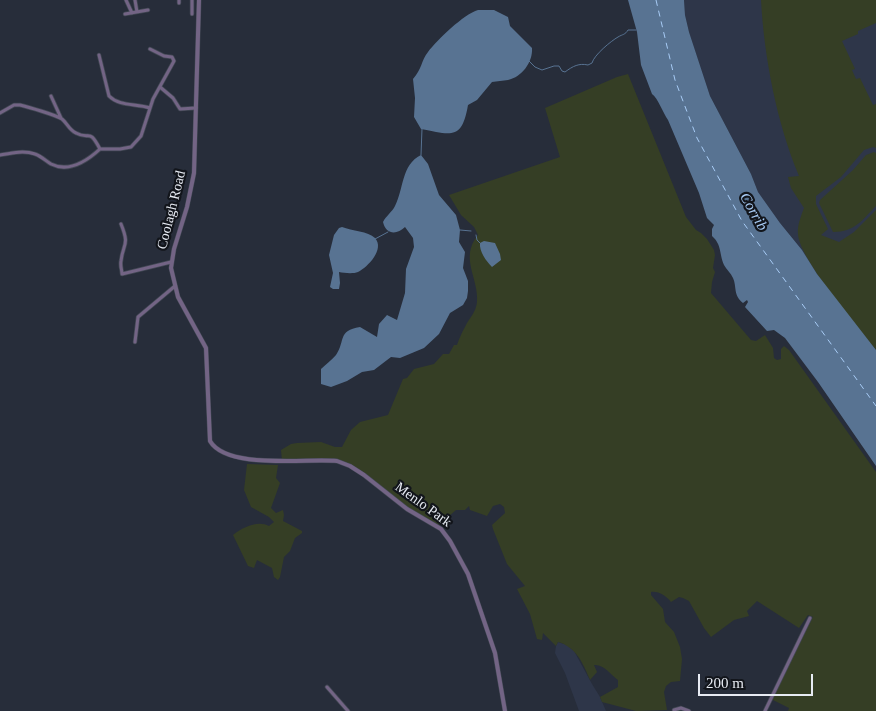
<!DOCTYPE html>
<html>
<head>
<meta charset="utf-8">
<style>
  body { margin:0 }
  #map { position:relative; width:876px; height:711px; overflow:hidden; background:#272d3a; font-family:Georgia,serif }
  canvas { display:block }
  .scale { position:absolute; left:698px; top:674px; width:115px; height:22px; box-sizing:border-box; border:2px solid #e7ebf3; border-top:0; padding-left:6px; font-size:15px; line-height:18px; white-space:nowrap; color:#e7ebf3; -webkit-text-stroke:4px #12151b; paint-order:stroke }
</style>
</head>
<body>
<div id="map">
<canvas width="876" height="711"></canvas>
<div class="scale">200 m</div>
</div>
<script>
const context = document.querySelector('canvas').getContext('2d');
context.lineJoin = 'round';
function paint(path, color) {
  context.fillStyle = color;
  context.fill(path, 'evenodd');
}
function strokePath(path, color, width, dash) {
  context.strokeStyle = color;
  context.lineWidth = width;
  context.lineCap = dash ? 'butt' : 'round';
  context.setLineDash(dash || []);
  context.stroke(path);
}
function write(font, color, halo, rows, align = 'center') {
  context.font = font + ' Georgia,serif';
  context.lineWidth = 4.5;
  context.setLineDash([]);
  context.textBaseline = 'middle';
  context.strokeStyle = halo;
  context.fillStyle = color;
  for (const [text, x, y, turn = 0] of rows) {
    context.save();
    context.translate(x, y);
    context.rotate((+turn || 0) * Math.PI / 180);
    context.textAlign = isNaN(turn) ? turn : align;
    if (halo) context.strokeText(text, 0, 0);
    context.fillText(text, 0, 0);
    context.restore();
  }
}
const built = new Path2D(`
  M684 0H876V350L817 274 802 250 780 223 758 192 751 174 710 96 689 32 685 15Z
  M558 642 567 645 574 651 592 684 600 697 606 711H579L565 673 555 653 556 646Z`);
const green = new Path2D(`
  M761 0H876V23L858 31V34L842 41 855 69 852 70 856 79 860 78 873 105 876 104V148L873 147 864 150 841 177 816 196V204L828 229 821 235 839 242 854 232 876 210V350C859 328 799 259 798 234 797 226 801 216 804 208L791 188 788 177 799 176C777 124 764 57 761 0Z
  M628 74 686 217 696 230 701 233 707 239 714 250 715 255 713 268 715 272 712 282 711 293 751 340 756 341 765 335 773 348 774 358 777 360 781 359V349L784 346 789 350 876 472V711H788L789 708 771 699 813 617 808 615 799 628 757 601 747 611 749 616 734 620 711 637 704 628 689 601 683 598 679 597 671 602C666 596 659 591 651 592V595L663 609 665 622 674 632 680 647 682 659 680 681 671 682 666 686 664 692 667 710 636 711 602 702 600 697 618 687V680C611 675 604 664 594 665L597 672 590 680C583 663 576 647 558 642L556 646 543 633 542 640 537 639 530 614 517 589 525 586 507 564 493 529 492 525 505 513 504 507 500 504 493 506 487 516 470 510 469 506 465 510H456L439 525 407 509 364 475 337 461H282L281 450 291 444 297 443 321 442 335 447H342L351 430 360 422 388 415 403 379 407 378 414 369 434 364 443 354H449L454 345H457C459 339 462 332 465 327 469 318 476 313 477 302 479 278 459 258 478 235L474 227 461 215 449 195 560 157 545 108 617 77Z
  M874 152 876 153V206C862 220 855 232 833 232L819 203 820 200 853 170 866 155Z
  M247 464 278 465 276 478 280 483 271 508 276 513 283 510 284 515 283 521 302 531V533L295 538 290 551 284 557 280 577 278 580 274 577 272 568 257 560 254 568 248 566 233 535C243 527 258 520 269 526L274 522 269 517 251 507 244 490Z`);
const water = new Path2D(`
  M628 0H684L685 15 689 32 710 96 751 174 758 192 780 223 802 250 817 274 876 350V466L818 382 785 338 774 330 767 331 745 307 748 302 747 300 743 303C733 295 737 287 733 278 731 273 726 269 724 265 719 253 722 245 712 236V229L714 225 707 218 699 193 668 120C663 113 658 98 652 94L641 65 637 32Z
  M478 10H494L508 17 510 26 532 48C533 62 522 77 508 80 503 81 497 81 492 82L477 100 468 105C462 140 452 135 421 129L414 117 415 98 413 79C422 69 421 61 428 52 437 40 464 14 478 10Z
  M421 155 428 164 439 195 456 215 460 230 459 242 465 252 463 268 468 281V291L467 298 463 305 450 313 439 334 424 348 400 358 391 357 374 370 362 372 347 381 331 387 321 384V369C326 364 332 360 336 355 346 340 337 331 360 327L377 337 379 324 387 315 397 320 405 293 406 269 414 247 413 238 405 227C397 235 386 235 383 222 386 216 392 212 395 206 404 189 401 165 421 155Z
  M342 227C352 231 368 231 375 238 385 249 368 267 358 272 353 274 344 273 339 272L340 283 339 289H333L330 287 333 273 329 255 334 235 339 228Z
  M484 241 495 243 500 254 501 260 492 267C486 261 479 251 480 243Z`);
const stream = new Path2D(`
  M529 61 535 67 542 70 554 66H559L562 71 565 72C573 66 579 63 588 65L592 63C594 55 611 41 618 37 623 34 625 35 628 30H636
  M421 155 422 129
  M460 230 471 231
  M476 235 477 240 480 243
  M375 239 388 232`);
const ferry = new Path2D(`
  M656 0 675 80 697 138 742 221 876 406`);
const minor = new Path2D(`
  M126 0 132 13
  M135 0 137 12
  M192 0V14
  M179 3V0
  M125 14 148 10
  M99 55 109 96C120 107 136 103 150 108
  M160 87 173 98 180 109 196 108
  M51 96 61 118
  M0 113 14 105H20C28 107 56 115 62 119 67 123 69 130 76 133 91 141 88 127 100 149
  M0 155C11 153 24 150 35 154 41 156 46 161 51 164 69 173 87 161 100 149H120L131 147 141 136 153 99 174 61 172 57 164 56 150 49
  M121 224C130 246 123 243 121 261 120 266 122 270 122 274L171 262
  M135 342 138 317 175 286
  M327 687 348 711
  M674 710 681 708 689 711
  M765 711 810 618`);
const tertiary = new Path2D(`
  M199 0 194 173 187 207 174 249 171 268 178 297 206 348 210 441C227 470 307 458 337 461L350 466 364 475 407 509 441 529 450 541 468 574 495 653 505 711`);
const streetNames = [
  ["Coolagh Road",172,210,-76],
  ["Menlo Park",423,505,36]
];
const waterNames = [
  ["Corrib",753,212,60]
];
paint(built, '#2e3649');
paint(green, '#353e25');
paint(water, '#587392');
strokePath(stream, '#587392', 1);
strokePath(ferry, '#a8ccf6', 1, [6, 5]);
strokePath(minor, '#424854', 4.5);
strokePath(tertiary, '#424854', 5);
strokePath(minor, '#736485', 3);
strokePath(tertiary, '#736485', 4);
write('14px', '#e7ebf3', '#12151b', streetNames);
write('italic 15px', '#a8ccf6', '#12151b', waterNames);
</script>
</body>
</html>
